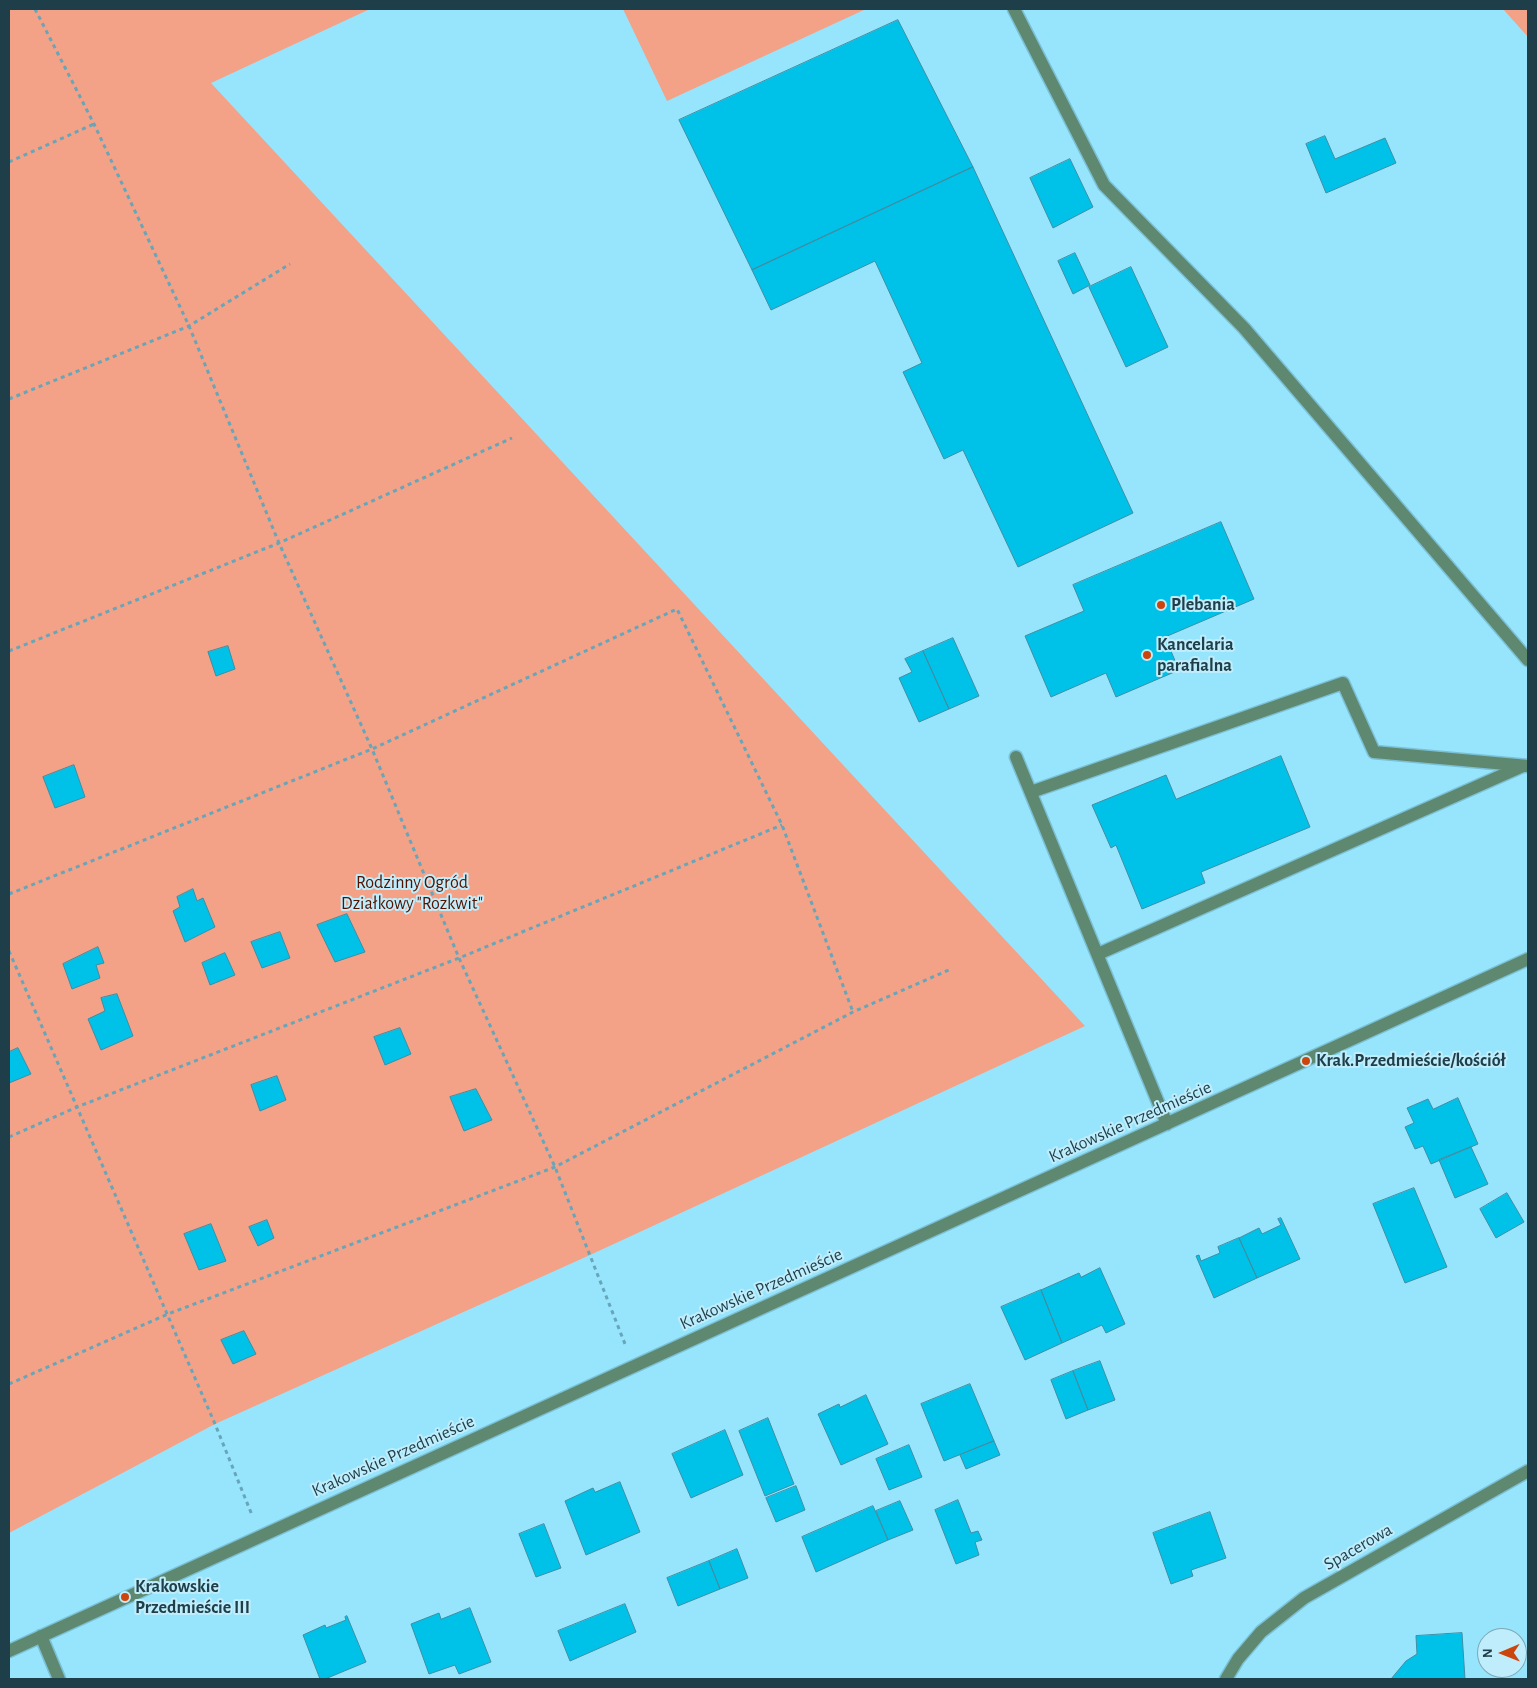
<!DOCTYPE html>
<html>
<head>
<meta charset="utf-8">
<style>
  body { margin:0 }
  #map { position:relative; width:1537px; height:1688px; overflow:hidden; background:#96e5fd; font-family:"Alegreya Sans",sans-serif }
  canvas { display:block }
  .frame { position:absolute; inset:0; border:10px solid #1e3f49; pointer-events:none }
  .north { position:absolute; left:1477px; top:1628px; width:50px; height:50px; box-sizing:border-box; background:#c0edfb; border:1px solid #7fa7b4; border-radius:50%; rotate:269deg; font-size:14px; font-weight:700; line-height:20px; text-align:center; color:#1e3f49 }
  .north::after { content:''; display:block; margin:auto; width:18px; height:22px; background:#cb450c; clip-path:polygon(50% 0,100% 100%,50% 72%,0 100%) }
</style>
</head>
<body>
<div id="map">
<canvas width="1537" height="1688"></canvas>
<div class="frame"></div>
<div class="north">N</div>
</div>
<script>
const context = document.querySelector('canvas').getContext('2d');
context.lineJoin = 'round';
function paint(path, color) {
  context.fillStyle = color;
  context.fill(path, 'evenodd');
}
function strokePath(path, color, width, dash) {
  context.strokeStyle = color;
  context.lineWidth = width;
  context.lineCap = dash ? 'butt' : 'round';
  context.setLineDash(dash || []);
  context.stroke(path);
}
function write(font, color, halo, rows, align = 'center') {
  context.font = font + ' "Alegreya Sans",sans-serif';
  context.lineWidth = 4;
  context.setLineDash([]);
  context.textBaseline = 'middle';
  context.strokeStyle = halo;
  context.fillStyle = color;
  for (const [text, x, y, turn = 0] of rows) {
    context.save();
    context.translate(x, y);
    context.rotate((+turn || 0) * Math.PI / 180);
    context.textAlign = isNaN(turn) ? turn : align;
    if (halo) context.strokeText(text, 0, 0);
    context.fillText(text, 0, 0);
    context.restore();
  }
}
const green = new Path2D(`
  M9 9H370L211 83 1085 1026 590 1255 215 1424 9 1533Z
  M623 9H866L667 101Z
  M1503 9H1528V37Z`);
const building = new Path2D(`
  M898 20 973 167 752 270 679 120Z
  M1325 136 1335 159 1385 138 1396 163 1326 193 1306 144Z
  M1070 159 1093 207 1053 228 1030 178Z
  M973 167 1133 513 1018 567 963 450 944 459 903 372 922 363 875 261 771 310 752 270Z
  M1075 253 1090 285 1073 294 1058 261Z
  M1131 267 1168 347 1126 367 1089 287Z
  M1221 522 1254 599 1165 637 1179 670 1116 697 1106 673 1051 697 1025 636 1084 611 1073 585Z
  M953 638 979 696 949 709 923 651Z
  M228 646 235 669 216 676 208 652Z
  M923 651 949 709 919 722 899 678 912 672 905 659Z
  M1281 756 1310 827 1201 872 1205 883 1142 909 1116 845 1111 848 1092 805 1166 775 1176 799Z
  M74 765 85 797 55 808 43 777Z
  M193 889 197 901 203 898 215 927 185 942 173 911 180 907 177 897Z
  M347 914 365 952 335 962 317 925Z
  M280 932 290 958 262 968 251 942Z
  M98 947 104 963 96 965 100 978 72 989 63 964Z
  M225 953 235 975 210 985 202 963Z
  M117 994 133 1036 101 1050 88 1019 105 1011 101 998Z
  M400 1028 411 1054 385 1065 374 1037Z
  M18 1048 31 1074 9 1083V1052Z
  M277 1076 286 1100 260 1111 251 1085Z
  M476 1089 492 1120 464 1131 450 1097Z
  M1458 1098 1478 1144 1431 1164 1423 1146 1415 1149 1405 1127 1414 1123 1407 1108 1428 1099 1433 1109Z
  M1471 1147 1488 1184 1455 1198 1439 1160Z
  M1414 1188 1447 1267 1405 1283 1373 1204Z
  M1507 1193 1524 1222 1496 1238 1480 1209Z
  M1281 1218 1300 1259 1257 1278 1239 1238 1259 1228 1262 1234 1281 1225 1278 1219Z
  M267 1220 274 1238 258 1246 249 1227Z
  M211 1224 226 1261 199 1270 184 1234Z
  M1239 1238 1257 1278 1214 1298 1196 1256 1199 1255 1201 1261 1220 1253 1218 1247Z
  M1100 1268 1125 1324 1106 1333 1102 1325 1062 1343 1041 1290 1079 1273 1081 1277Z
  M1041 1290 1062 1343 1025 1360 1001 1307Z
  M244 1331 256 1354 233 1364 221 1340Z
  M1100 1361 1115 1400 1088 1410 1073 1371Z
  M1073 1371 1088 1410 1066 1419 1051 1380Z
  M970 1384 994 1441 944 1461 921 1404Z
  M866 1395 888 1444 841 1465 818 1414 839 1404 840 1407Z
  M768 1418 794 1484 765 1496 739 1431Z
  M725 1430 743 1475 691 1498 672 1454Z
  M994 1441 1000 1455 966 1469 960 1455Z
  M909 1445 922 1477 889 1490 876 1459Z
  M620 1482 640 1532 586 1555 565 1501 593 1488 595 1492Z
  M796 1486 805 1510 776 1522 766 1498Z
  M958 1500 971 1533 978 1531 982 1540 975 1542 979 1555 956 1564 935 1510Z
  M900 1501 913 1530 888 1540 876 1511Z
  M873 1506 888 1540 816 1572 802 1537Z
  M1210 1512 1226 1558 1191 1570 1193 1576 1171 1584 1153 1533Z
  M544 1524 561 1568 536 1577 519 1534Z
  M737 1549 748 1578 720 1589 709 1561Z
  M709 1561 720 1589 678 1606 667 1578Z
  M625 1604 636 1632 570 1661 558 1631Z
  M470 1608 491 1662 459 1674 455 1665 429 1674 411 1624 439 1613 441 1619Z
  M347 1616 366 1662 325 1679H320L303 1635 325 1625 326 1628 346 1620 345 1617Z
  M1462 1633 1465 1679H1391L1406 1661 1417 1654 1416 1636Z`);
const path = new Path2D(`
  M35 9 94 124 189 326 279 543 372 749 459 958 555 1167 625 1344
  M9 162 94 124
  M9 399 189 326 290 264
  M9 651 279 543 512 438
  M9 894 372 749 677 609 782 825 853 1012
  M9 951 215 1424 252 1515
  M9 1137 77 1107 459 958 782 825
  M9 1384 168 1314 555 1167 853 1012 951 969`);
const minor = new Path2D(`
  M1014 9 1104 185 1244 328 1528 660
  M1016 757 1167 1124
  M1031 792 1343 683 1374 752 1528 766
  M1098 954 1523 766
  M41 1636 59 1679
  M9 1651 1528 959
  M1226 1679 1238 1659 1261 1632 1304 1598 1528 1471`);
const markers = [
  [1161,605,5,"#cb450c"],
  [1147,655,5,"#cb450c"],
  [1306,1061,5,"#cb450c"],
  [125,1597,5,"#cb450c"]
];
const poiNames = [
  ["Plebania",1171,605],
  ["Kancelaria",1157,645],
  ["parafialna",1157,666],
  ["Krak.Przedmieście/kościół",1316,1061],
  ["Krakowskie",135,1587],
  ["Przedmieście III",135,1608]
];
const parkNames = [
  ["Rodzinny Ogród",412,883],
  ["Działkowy \"Rozkwit\"",412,904]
];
const streetNames = [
  ["Krakowskie Przedmieście",1130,1122,-24],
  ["Krakowskie Przedmieście",761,1289,-24],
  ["Krakowskie Przedmieście",393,1456,-24],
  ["Spacerowa",1358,1547,-30]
];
paint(green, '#f3a187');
paint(building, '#00c2e8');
strokePath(building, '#3e8ea4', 1);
strokePath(minor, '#7cc0d5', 15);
strokePath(path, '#68a5b8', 3, [4, 4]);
strokePath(minor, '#5e8970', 12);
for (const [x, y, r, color] of markers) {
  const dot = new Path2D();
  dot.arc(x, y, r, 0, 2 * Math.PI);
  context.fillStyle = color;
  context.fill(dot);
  strokePath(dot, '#c0edfb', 2);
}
write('bold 18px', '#1e3f49', '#c0edfb', poiNames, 'left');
write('18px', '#521200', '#c0edfb', parkNames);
write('18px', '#1e3f49', '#c0edfb', streetNames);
</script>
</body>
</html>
